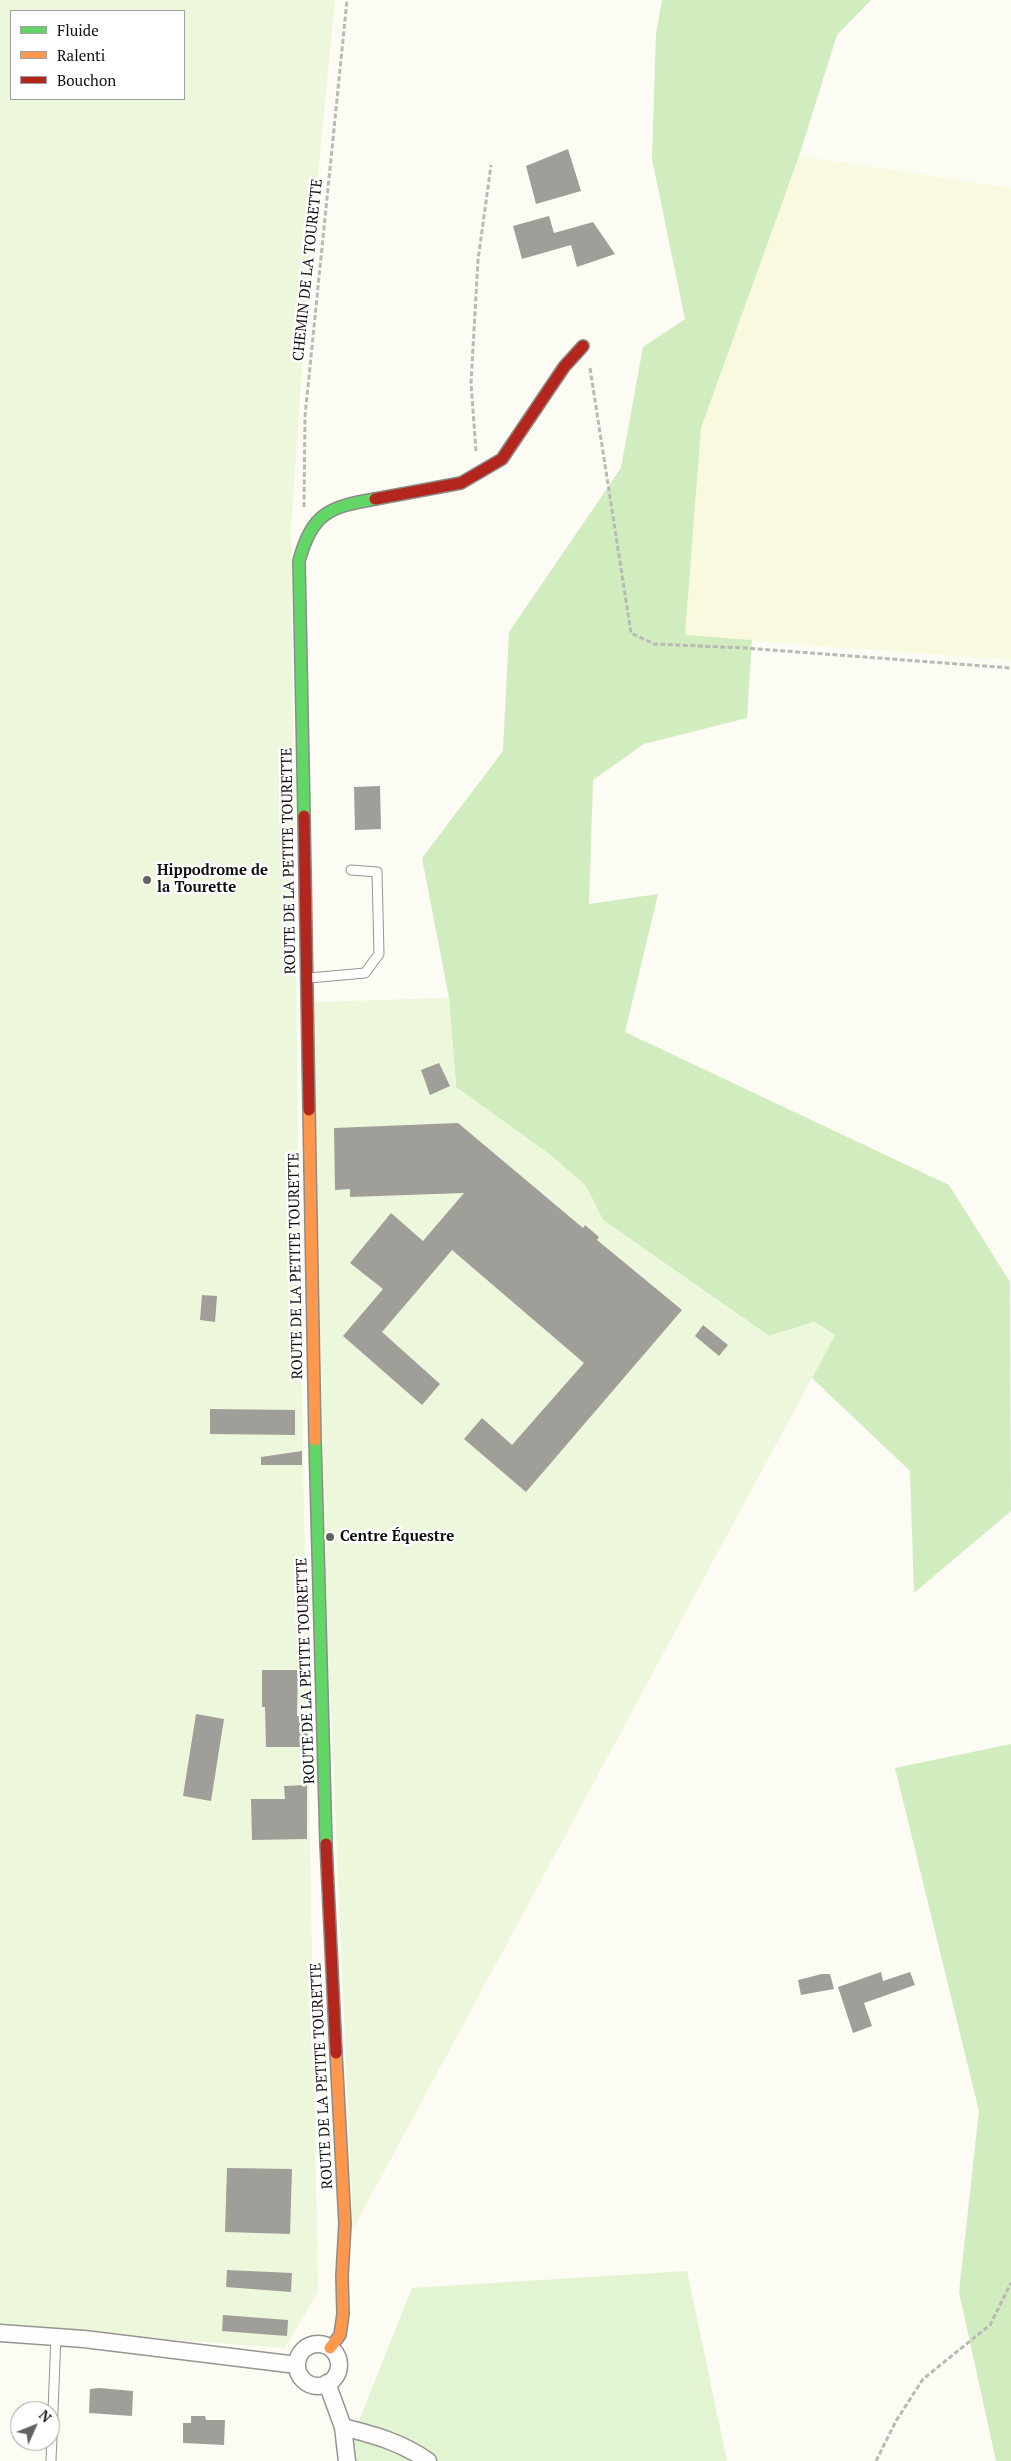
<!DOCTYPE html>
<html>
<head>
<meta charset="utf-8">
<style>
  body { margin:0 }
  #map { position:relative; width:1011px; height:2461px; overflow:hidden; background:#fcfbf4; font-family:"PT Serif",serif }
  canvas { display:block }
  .legend { position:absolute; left:10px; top:10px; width:175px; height:90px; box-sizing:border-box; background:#fff; border:1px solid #9f9f9f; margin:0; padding:6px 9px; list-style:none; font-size:15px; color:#0f0f0f }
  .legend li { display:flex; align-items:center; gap:10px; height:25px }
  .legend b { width:25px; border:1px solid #9f9f9f }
  .north { position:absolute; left:10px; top:2401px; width:50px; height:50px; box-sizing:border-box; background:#fff; border:1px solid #9f9f9f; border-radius:50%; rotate:46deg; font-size:14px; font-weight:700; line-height:20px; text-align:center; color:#0f0f0f }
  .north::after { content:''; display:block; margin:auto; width:18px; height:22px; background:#62625f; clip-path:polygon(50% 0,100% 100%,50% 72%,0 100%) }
</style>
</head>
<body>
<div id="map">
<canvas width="1011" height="2461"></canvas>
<ul class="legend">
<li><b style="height:6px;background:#63d668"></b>Fluide</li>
<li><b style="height:6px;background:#ff974d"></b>Ralenti</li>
<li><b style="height:6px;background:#b3261e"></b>Bouchon</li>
</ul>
<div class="north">N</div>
</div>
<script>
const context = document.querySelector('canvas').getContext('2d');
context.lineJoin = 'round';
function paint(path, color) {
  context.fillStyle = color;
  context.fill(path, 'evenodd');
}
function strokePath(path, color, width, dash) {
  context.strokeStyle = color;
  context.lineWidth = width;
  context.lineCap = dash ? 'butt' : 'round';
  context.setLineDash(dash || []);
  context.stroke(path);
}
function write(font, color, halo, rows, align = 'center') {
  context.font = font + ' "PT Serif",serif';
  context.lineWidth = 5;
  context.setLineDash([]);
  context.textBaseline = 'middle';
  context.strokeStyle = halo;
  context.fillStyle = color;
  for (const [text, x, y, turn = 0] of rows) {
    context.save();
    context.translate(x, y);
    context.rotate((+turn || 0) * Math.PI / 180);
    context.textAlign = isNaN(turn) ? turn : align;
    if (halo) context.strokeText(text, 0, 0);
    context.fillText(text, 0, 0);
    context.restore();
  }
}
const farmland = new Path2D(`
  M799 156 1011 188V660L685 636 701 428Z`);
const green = new Path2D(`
  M687 2271 727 2461H343L412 2288Z`);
const forest = new Path2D(`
  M662 0H871L837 35 799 156 701 428 685 635 752 640 747 718 644 744 593 780 589 904 658 894 625 1032 949 1185 1010 1282 1011 1511 914 1593 910 1471 812 1378 835 1335 814 1322 769 1336 603 1220 586 1186 553 1157 456 1087 449 998 422 858 503 751 509 632 621 468 643 347 685 319 652 159 656 34Z
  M1011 1744V2461H996L959 2292 979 2111 895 1768Z`);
const pitch = new Path2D(`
  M0 0H335L309 266 291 528 299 1233 318 2292 285 2348 0 2327ZM11 11H184V99H11Z
  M449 998 456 1087 553 1157 586 1186 603 1220 768 1336 814 1322 835 1335 353 2229 327 1621 313 1002Z`);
const building = new Path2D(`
  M568 149 581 191 536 204 526 166Z
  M549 216 554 233 593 222 615 254 577 267 571 245 522 259 513 226Z
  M380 786 381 829 355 830 354 787Z
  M439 1063 450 1086 430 1095 421 1070Z
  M458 1123 583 1228 585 1225 599 1237 597 1240 682 1310 526 1492 464 1439 482 1418 512 1445 584 1363 452 1250 382 1332 440 1384 422 1405 343 1336 383 1289 350 1263 391 1213 423 1241 464 1193 350 1197V1189L335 1190 334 1128Z
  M202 1295 217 1296 215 1322 200 1320Z
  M703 1325 728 1345 719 1356 695 1336Z
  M210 1409 295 1410V1435L210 1434Z
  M302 1451V1465H261V1457Z
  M262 1670H298L297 1716 307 1717 308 1747H266L265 1707H262Z
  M196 1714 224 1719 211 1801 183 1796Z
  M307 1785V1839L252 1840 251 1799H285L284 1786Z
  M881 1972 883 1981 910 1972 915 1985 864 2003 872 2026 853 2033 838 1987Z
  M822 1974H830L834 1989 801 1995 798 1980Z
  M227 2168 292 2169 290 2234 225 2232Z
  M227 2270 292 2273 291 2292 226 2287Z
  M223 2315 288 2320 287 2336 222 2331Z
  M99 2388 133 2391 132 2416 89 2413 90 2389Z
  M191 2416H205L206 2420H225L224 2445 183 2443V2423H191Z`);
const path = new Path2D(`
  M590 368 631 633 654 644 745 648 1011 668
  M476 451 471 383 478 260 491 165
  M304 507 305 416 347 0
  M876 2461 896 2421 923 2379 990 2325 1011 2283`);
const lane = new Path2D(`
  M309 978 365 973 379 954 377 872 351 870
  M51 2461 56 2336`);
const street = new Path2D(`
  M0 2333 84 2339 297 2365
  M297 2365a21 21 0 1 1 42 0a21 21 0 1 1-42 0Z
  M327 2383 343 2427 347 2461
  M343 2427C374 2435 401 2442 428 2461`);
const fast = new Path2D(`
  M304 816 299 561C312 513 329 507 375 499
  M315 1440 326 1844`);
const slow = new Path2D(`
  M309 1110 315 1440
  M330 2348 340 2335 343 2314 342 2276 345 2224 336 2053`);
const jam = new Path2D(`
  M375 499 461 483 502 459 564 367 583 346
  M304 816 309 1110
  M326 1844 336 2053`);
const markers = [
  [147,880,5,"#62625f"],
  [330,1537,5,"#62625f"]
];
const streetNames = [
  ["CHEMIN DE LA TOURETTE",308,270,-84],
  ["ROUTE DE LA PETITE TOURETTE",289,861,-91],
  ["ROUTE DE LA PETITE TOURETTE",296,1266,-91],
  ["ROUTE DE LA PETITE TOURETTE",306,1671,-92],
  ["ROUTE DE LA PETITE TOURETTE",322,2076,-93]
];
const poiNames = [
  ["Hippodrome de",157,871],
  ["la Tourette",157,888],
  ["Centre Équestre",340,1537]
];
paint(farmland, '#f9f9df');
paint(green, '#e2f4d2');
paint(forest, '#d1ecbf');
paint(pitch, '#edf7dc');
paint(building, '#a09e99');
strokePath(lane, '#969592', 11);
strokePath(street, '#969592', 19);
strokePath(fast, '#8c8c89', 14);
strokePath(slow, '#8c8c89', 14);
strokePath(jam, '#8c8c89', 14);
strokePath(path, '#b9b9b8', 3, [5, 2.5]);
strokePath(lane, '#fffefd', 9);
strokePath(street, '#fffefd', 16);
strokePath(fast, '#63d668', 11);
strokePath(slow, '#ff974d', 11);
strokePath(jam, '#b3261e', 11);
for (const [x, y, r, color] of markers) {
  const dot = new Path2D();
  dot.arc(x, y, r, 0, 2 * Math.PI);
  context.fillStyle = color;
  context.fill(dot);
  strokePath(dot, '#fff', 2);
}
write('15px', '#0f0f0f', '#fff', streetNames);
write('bold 15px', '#0f0f0f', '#fff', poiNames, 'left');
</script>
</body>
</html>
